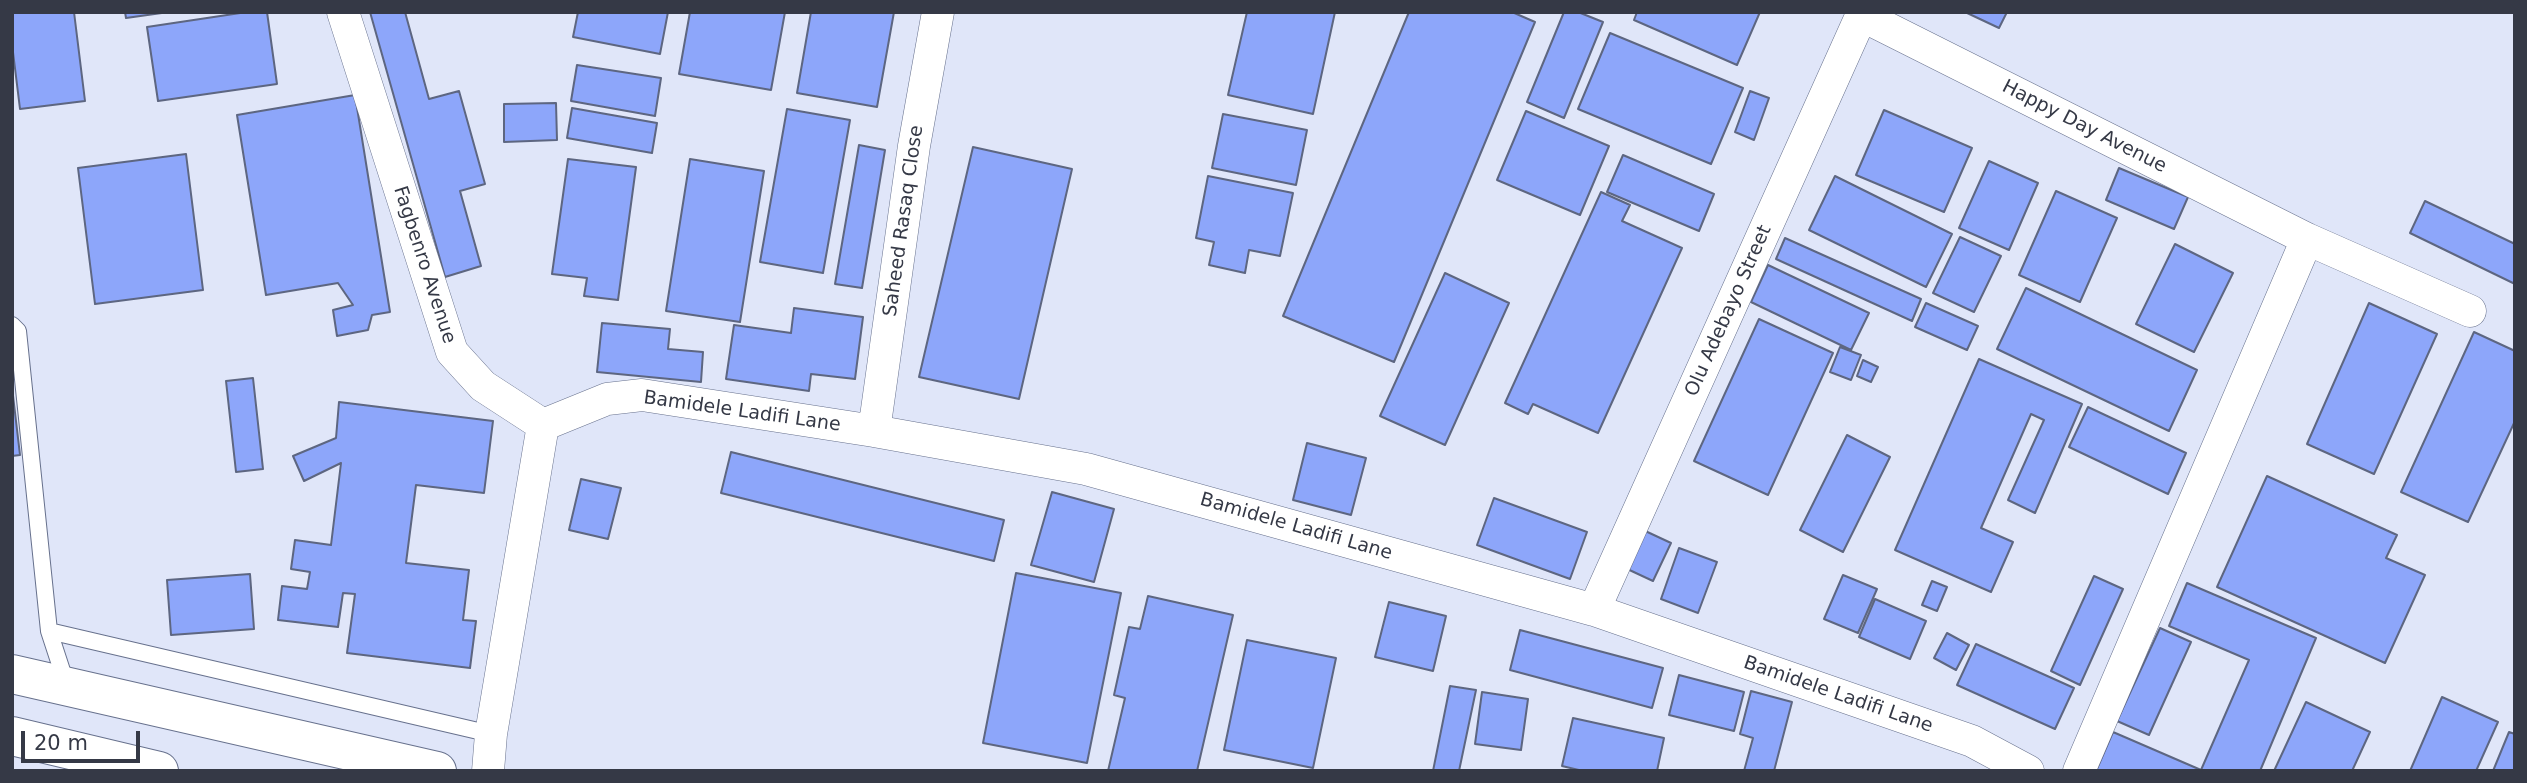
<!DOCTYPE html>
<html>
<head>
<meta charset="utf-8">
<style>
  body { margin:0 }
  #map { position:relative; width:2527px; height:783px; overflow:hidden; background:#e0e6f9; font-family:"DejaVu Sans",sans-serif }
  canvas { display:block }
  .frame { position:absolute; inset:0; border:14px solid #353946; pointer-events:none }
  .scale { position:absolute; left:21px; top:731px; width:119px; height:32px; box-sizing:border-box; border:4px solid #353946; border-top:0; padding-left:9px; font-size:21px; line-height:24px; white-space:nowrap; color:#353946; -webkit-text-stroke:5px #fff; paint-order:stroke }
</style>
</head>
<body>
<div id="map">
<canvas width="2527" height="783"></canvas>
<div class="frame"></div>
<div class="scale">20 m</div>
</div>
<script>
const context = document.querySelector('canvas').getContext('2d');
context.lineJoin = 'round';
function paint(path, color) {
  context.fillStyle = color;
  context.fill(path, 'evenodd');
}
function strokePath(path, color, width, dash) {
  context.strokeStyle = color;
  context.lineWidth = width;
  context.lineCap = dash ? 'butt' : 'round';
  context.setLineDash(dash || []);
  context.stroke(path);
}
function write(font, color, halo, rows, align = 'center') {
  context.font = font + ' "DejaVu Sans",sans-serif';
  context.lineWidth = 6;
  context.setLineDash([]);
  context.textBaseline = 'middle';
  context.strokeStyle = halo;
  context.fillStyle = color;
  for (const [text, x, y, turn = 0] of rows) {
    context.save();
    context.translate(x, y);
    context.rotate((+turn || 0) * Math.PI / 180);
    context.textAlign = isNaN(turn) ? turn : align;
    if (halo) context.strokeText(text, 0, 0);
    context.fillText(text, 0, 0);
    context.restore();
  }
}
const building = new Path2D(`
  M12 12H74L85 101 20 109 12 44Z
  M125 12H169L126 18Z
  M247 12H267L277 84 158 101 147 27Z
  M370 12H405L429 99 459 91 485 184 460 191 481 266 445 277Z
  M578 12H668L660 54 573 37Z
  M690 12H785L771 90 679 74Z
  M811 12H894L877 107 797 93Z
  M1247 12H1335L1313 114 1228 95Z
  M1409 12H1512L1535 22 1394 362 1283 316Z
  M1564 12H1578L1603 22 1564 118 1527 102Z
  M1637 12H1760L1737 65 1634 20Z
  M1965 12H2007L1999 28Z
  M1610 33 1743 88 1711 164 1578 109Z
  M577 65 661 78 655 116 571 101Z
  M1750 91 1769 98 1754 140 1735 132Z
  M355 95 390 312 372 315 368 330 337 336 333 310 353 305 338 283 266 295 237 115Z
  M556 103 557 140 504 142V104Z
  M572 108 657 123 652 153 567 138Z
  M787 109 850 120 823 273 760 262Z
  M1884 110 1972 148 1944 212 1856 175Z
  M1526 111 1609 146 1580 215 1497 180Z
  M1223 114 1307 130 1296 185 1212 168Z
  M859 145 885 150 862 288 835 284Z
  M973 147 1072 169 1019 399 919 377Z
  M186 154 203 290 95 304 78 168Z
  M1623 155 1714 194 1699 231 1607 192Z
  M568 159 636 167 618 300 584 296 587 278 552 274Z
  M690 159 764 171 740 322 666 311Z
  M1989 161 2038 183 2009 250 1959 228Z
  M2119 168 2188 197 2174 229 2106 200Z
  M1208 176 1293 193 1280 256 1249 250 1245 273 1209 265 1214 242 1196 238Z
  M1835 176 1952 234 1926 287 1809 230Z
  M2056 191 2117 218 2080 302 2019 275Z
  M1601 192 1630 205 1622 221 1682 248 1598 433 1533 404 1528 414 1505 403Z
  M2425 201 2515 244V284L2410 233Z
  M1960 237 2001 256 1974 312 1933 293Z
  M1785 238 1921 299 1912 321 1776 259Z
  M2175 244 2233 273 2194 352 2136 324Z
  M1768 265 1869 313 1851 350 1751 302Z
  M1445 273 1509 303 1445 445 1380 416Z
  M2026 288 2197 370 2169 431 1997 349Z
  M1926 303 1978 326 1967 350 1915 327Z
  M2369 303 2437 334 2374 474 2307 444Z
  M794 308 863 317 855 379 811 374 809 391 726 379 734 325 791 333Z
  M1759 319 1833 353 1768 495 1694 461Z
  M602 323 670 329 668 349 703 352 701 382 597 372Z
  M2474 332 2515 351V421L2468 522 2401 492Z
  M1840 347 1861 355 1851 380 1830 372Z
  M1979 359 2082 404 2035 513 2008 500 2044 420 2031 414 1981 528 2013 542 1991 592 1895 550Z
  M1863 360 1878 367 1871 382 1857 376Z
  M253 378 263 469 236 472 226 381Z
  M12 387 20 455 12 456Z
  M339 402 493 421 484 493 416 485 406 563 469 570 463 620 476 621 470 668 347 653 355 594 343 593 338 627 278 620 282 586 307 589 310 572 291 569 295 540 331 545 341 463 304 481 293 456 336 438Z
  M2088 407 2186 453 2168 494 2069 447Z
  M1847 435 1890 457 1843 552 1800 530Z
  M1307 443 1366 458 1351 515 1293 500Z
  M731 452 1004 520 994 561 721 493Z
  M2267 476 2397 535 2386 558 2425 575 2385 663 2217 587Z
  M581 479 621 488 608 539 569 530Z
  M1052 492 1114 509 1094 582 1031 565Z
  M1494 498 1587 532 1570 579 1477 545Z
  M1641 529 1671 543 1653 581 1623 567Z
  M1679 548 1717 562 1698 613 1661 599Z
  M1016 573 1121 593 1087 763 983 743Z
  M250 574 254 629 171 635 167 580Z
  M1843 575 1877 589 1858 633 1824 619Z
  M2094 576 2123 589 2080 685 2051 671Z
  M1932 581 1947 587 1937 611 1922 605Z
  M2187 583 2316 638 2260 771H2096L2113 732 2201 770 2249 660 2169 626Z
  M1148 596 1233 615 1197 771H1108L1125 698 1114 695 1129 627 1140 629Z
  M1875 599 1926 621 1910 659 1859 637Z
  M1389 602 1446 616 1433 671 1375 657Z
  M2160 628 2191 642 2149 735 2117 721Z
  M1520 630 1663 668 1652 708 1510 670Z
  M1947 633 1969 645 1956 670 1934 658Z
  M1247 640 1336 658 1313 768 1224 750Z
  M1976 644 2074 688 2055 729 1957 685Z
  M1679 675 1744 692 1734 731 1669 715Z
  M1450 686 1476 690 1459 771H1433Z
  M1751 691 1792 702 1774 771H1744L1753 738 1740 734Z
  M1482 692 1528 699 1521 750 1475 744Z
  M2442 697 2498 722 2476 771H2410Z
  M2306 702 2370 732 2352 771H2274Z
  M1573 718 1664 738 1657 771H1583L1562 766Z
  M2509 732 2515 734V771H2493Z`);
const lane = new Path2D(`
  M12 325 18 331 49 631 67 686
  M49 631 491 734`);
const street = new Path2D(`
  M343 12 452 352 483 386 543 425 491 734 488 771
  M1861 15 2307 239 2470 311
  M543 425 607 399 642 395 874 431 1086 469 1594 610 1972 741 2028 771
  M874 431 914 146 938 12
  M1594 610 1863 12
  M2079 771 2307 239`);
const secondary = new Path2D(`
  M12 674 437 771
  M12 736 159 771`);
const streetNames = [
  ["Happy Day Avenue",2084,127,27],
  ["Saheed Rasaq Close",904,221,-82],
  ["Fagbenro Avenue",424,265,72],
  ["Olu Adebayo Street",1729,311,-66],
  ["Bamidele Ladifi Lane",742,412,8],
  ["Bamidele Ladifi Lane",1296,527,16],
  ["Bamidele Ladifi Lane",1838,695,19]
];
paint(building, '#8da6fa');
strokePath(building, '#5d6681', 2);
strokePath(lane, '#67718d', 18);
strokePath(street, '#67718d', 33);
strokePath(secondary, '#67718d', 40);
strokePath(lane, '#fff', 16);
strokePath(street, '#fff', 32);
strokePath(secondary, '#fff', 38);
write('19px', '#353946', '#fff', streetNames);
</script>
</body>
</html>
